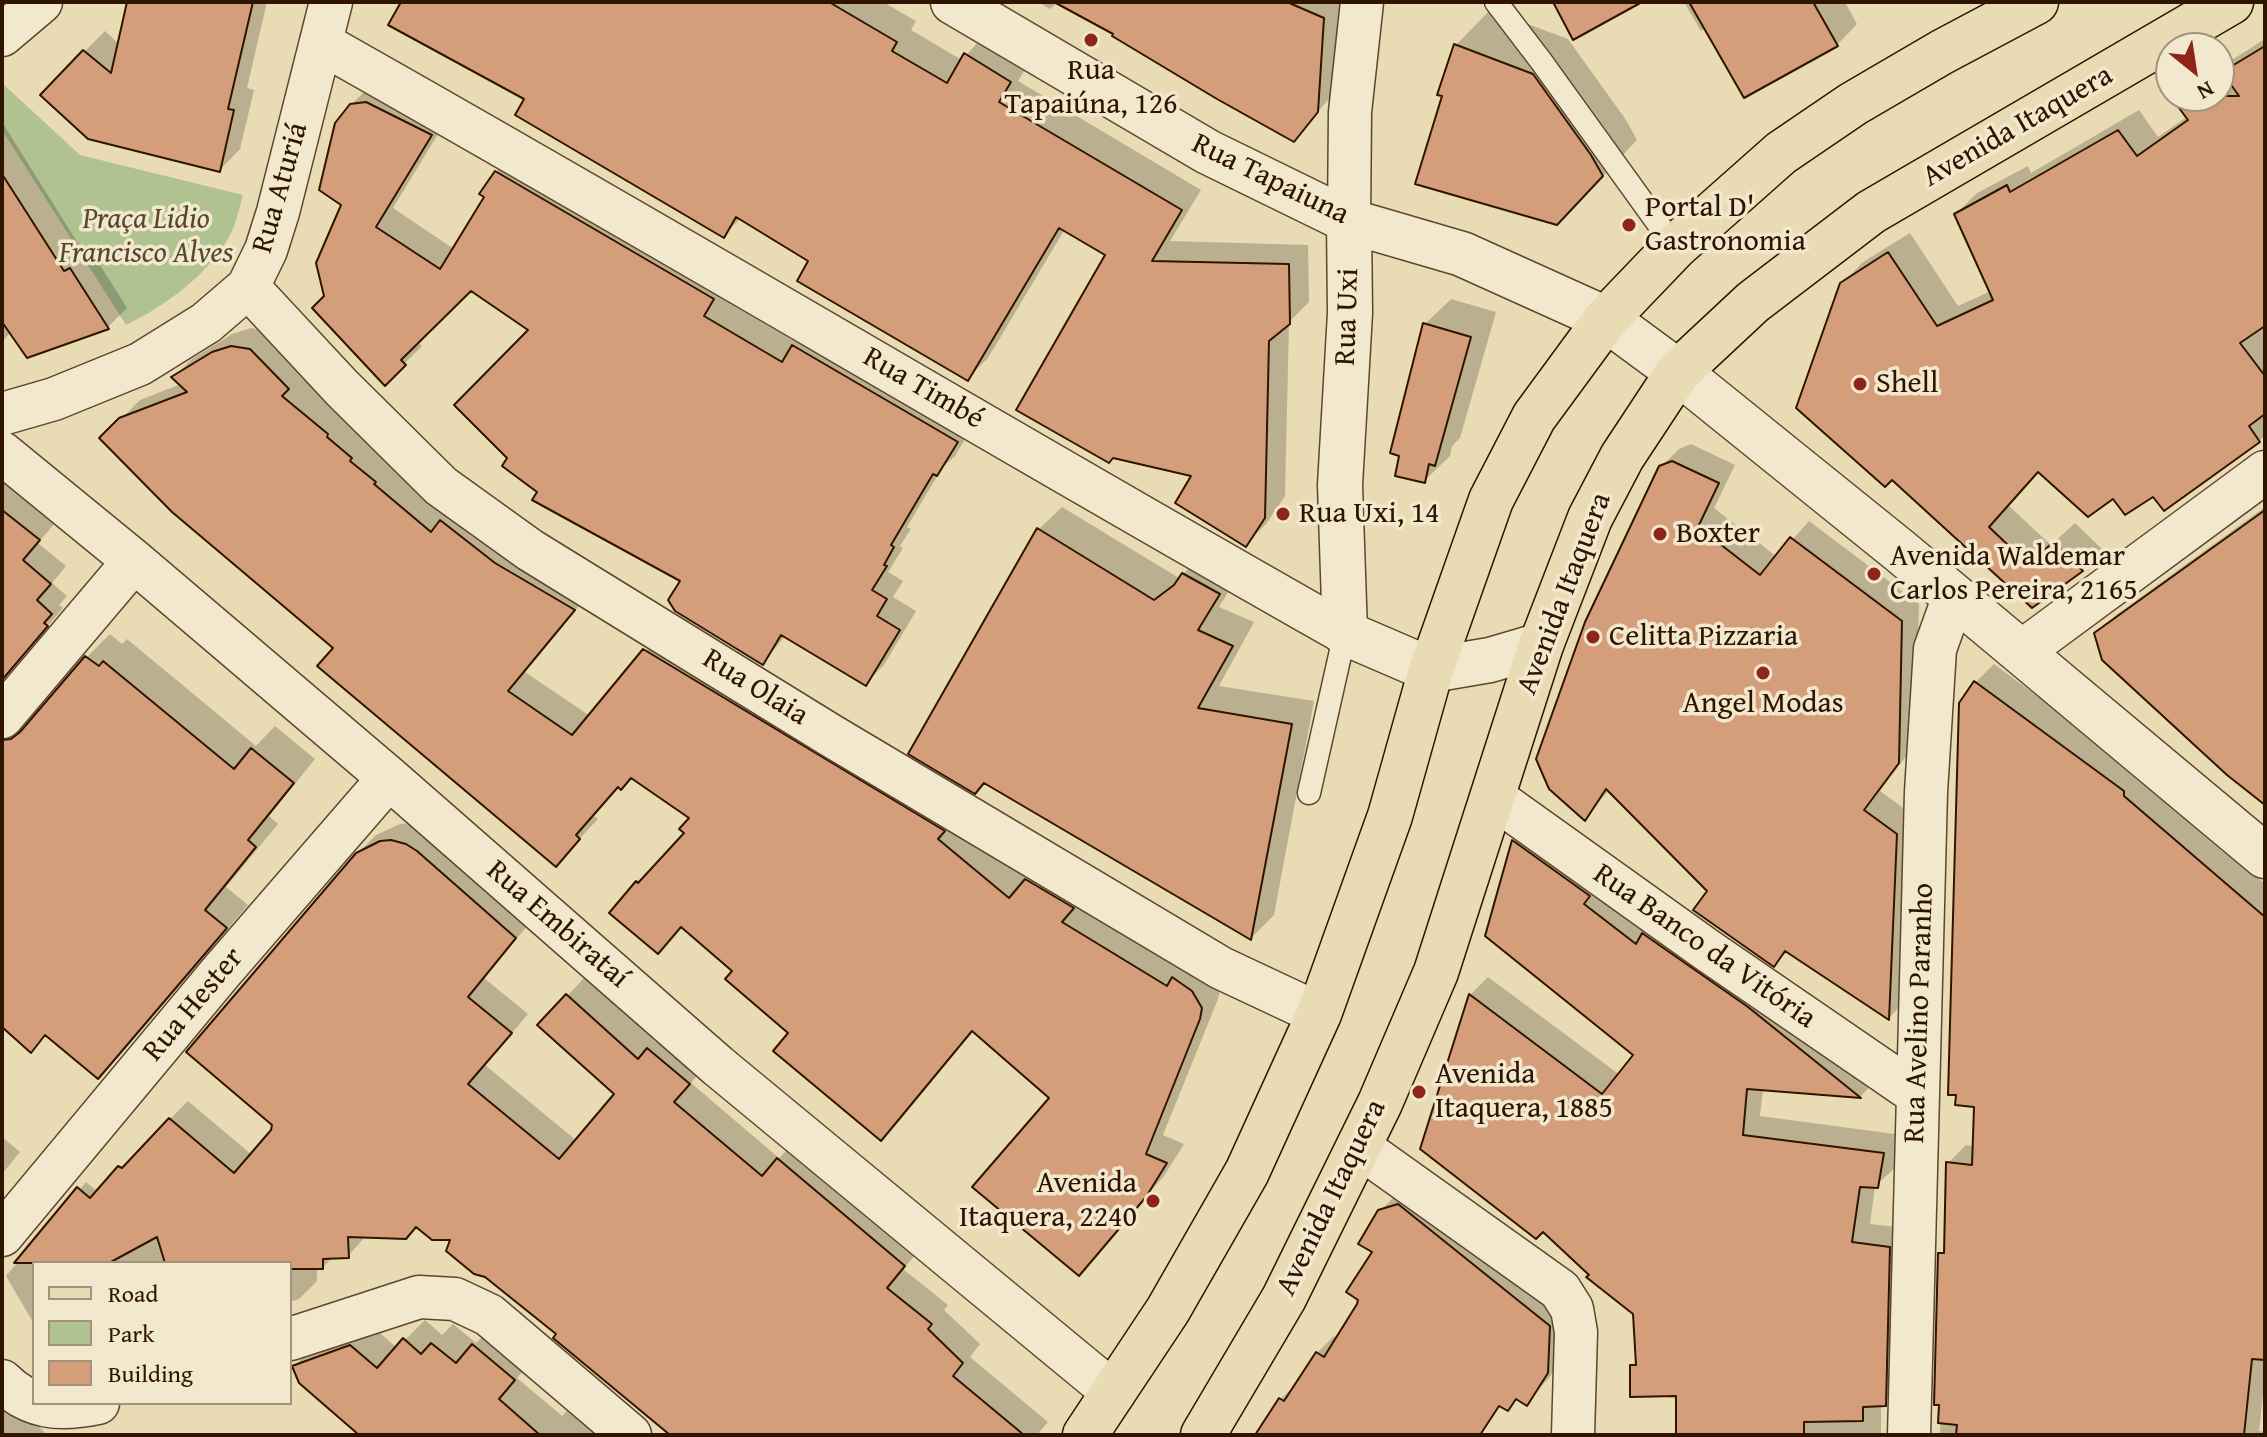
<!DOCTYPE html>
<html>
<head>
<meta charset="utf-8">
<style>
  body { margin:0 }
  #map { position:relative; width:2267px; height:1437px; overflow:hidden; background:#e9dcb4; font-family:"Gentium Book Plus",serif }
  canvas { display:block }
  .frame { position:absolute; inset:0; border:4px solid #2f1400; pointer-events:none }
  .legend { position:absolute; left:32px; top:1261px; width:260px; height:144px; box-sizing:border-box; background:#f1e8ce; border:2px solid #a3937c; margin:0; padding:10px 14px; list-style:none; font-size:24px; color:#2f1400 }
  .legend li { display:flex; align-items:center; gap:16px; height:40px }
  .legend b { width:40px; border:2px solid #a3937c }
  .north { position:absolute; left:2155px; top:32px; width:80px; height:80px; box-sizing:border-box; background:#f1e8ce; border:2px solid #a3937c; border-radius:50%; rotate:150deg; font-size:22px; font-weight:700; line-height:32px; text-align:center; color:#2f1400 }
  .north::after { content:''; display:block; margin:auto; width:28px; height:36px; background:#8f2418; clip-path:polygon(50% 0,100% 100%,50% 72%,0 100%) }
</style>
</head>
<body>
<div id="map">
<canvas width="2267" height="1437"></canvas>
<div class="frame"></div>
<ul class="legend">
<li><b style="height:10px;background:#e9dcb4"></b>Road</li>
<li><b style="height:22px;background:#b1c291"></b>Park</li>
<li><b style="height:22px;background:#d59e7b"></b>Building</li>
</ul>
<div class="north">N</div>
</div>
<script>
const context = document.querySelector('canvas').getContext('2d');
context.lineJoin = 'round';
function paint(path, color) {
  context.fillStyle = color;
  context.fill(path, 'evenodd');
}
function strokePath(path, color, width, dash) {
  context.strokeStyle = color;
  context.lineWidth = width;
  context.lineCap = dash ? 'butt' : 'round';
  context.setLineDash(dash || []);
  context.stroke(path);
}
function write(font, color, halo, rows, align = 'center') {
  context.font = font + ' "Gentium Book Plus",serif';
  context.lineWidth = 7;
  context.setLineDash([]);
  context.textBaseline = 'middle';
  context.strokeStyle = halo;
  context.fillStyle = color;
  for (const [text, x, y, turn = 0] of rows) {
    context.save();
    context.translate(x, y);
    context.rotate((+turn || 0) * Math.PI / 180);
    context.textAlign = isNaN(turn) ? turn : align;
    if (halo) context.strokeText(text, 0, 0);
    context.fillText(text, 0, 0);
    context.restore();
  }
}
const green = new Path2D(`
  M2 83 80 155 243 195C239 209 236 224 229 237 207 276 165 306 126 325L2 130Z`);
const shadow = new Path2D(`
  M129 2H267L247 88 254 90 240 149 220 170 84 52 105 31 119 44Z
  M403 2H883L916 21 911 30 962 60 985 34 1030 61 1018 81 1201 190 1170 241 1308 245 1309 302 1289 322 1285 496 1266 524 1246 544 1195 475 1107 254 1065 229 988 358 967 379 811 260 741 218 724 235 526 98Z
  M1038 2H1058L1050 9Z
  M1058 2H1344L1339 88 1293 139 1116 33Z
  M1684 2H1845L1857 24 1837 45 1706 28 1701 31Z
  M1490 10 1568 39 1626 120 1637 140 1592 188 1445 95 1456 45Z
  M2265 39V323L2263 325 2265 328V436L2164 508 2153 494 2113 496 2039 471 2008 505 2051 545 2075 523 2102 549 2081 570 2032 606 1842 284 1863 262 1910 233 1958 306 1991 291 1956 214 1977 193 2028 166 2031 173 2139 110 2158 137 2188 116 2183 96H2219V68Z
  M367 89 449 116 393 208 454 249 487 197 496 172 514 154 730 280 720 298 797 343 812 329 974 424 955 456 942 468 907 527 911 529 900 546 903 548 888 572 903 581 893 597 916 611 884 665 866 683 786 635 763 663 682 580 539 491 510 457 531 329 471 288 417 341 422 346 385 383 326 296 344 204 348 108Z
  M2 122 84 253 90 249 127 308 108 327 28 356 11 332 2 342Z
  M1451 299 1496 312 1460 438 1452 446 1450 456 1424 481 1425 324Z
  M251 328 269 331 306 369 300 376 346 415 592 590 525 672 590 716 663 632 955 819 1028 880 1045 862 1220 989 1218 999 1163 1135 1184 1144 1164 1176 1079 1273 1052 1098 973 1030 900 1120 881 1138 734 971 683 926 658 951 637 883 687 832 692 817 632 776 619 786 594 816 598 819 556 864 336 648 102 438 140 400 181 384 174 377 192 359 232 334Z
  M1691 444 1735 465 1714 508 1777 557 1809 521 1919 604 1916 743 1880 791 1914 816 1906 1000 1889 1018 1788 951 1774 964 1709 891 1609 790 1585 818 1661 467 1679 449Z
  M2 480 55 523 38 543 66 566 52 583 67 596 59 605 63 608 2 679Z
  M1062 507 1179 578 1206 551 1242 570 1219 607 1254 622 1219 686 1314 701 1274 915 1251 938 1039 529Z
  M2265 507V802L2097 634 2116 615Z
  M110 634 122 644 127 639 256 746 275 726 315 759 269 816 278 824 226 887 248 905 121 1054 98 1076 2 996V758L87 657Z
  M1994 664 2141 773V778L2265 884V1377L2259 1431 2265 1432V1435H1940L1948 1163 1966 1145 1975 1146 1976 1105 1961 704 1976 682Z
  M410 823 533 919 484 978 528 1014 485 1065 577 1141 617 1094 540 1025 585 977 656 1042 666 1032 706 1065 691 1083 779 1158 796 1141 922 1247 903 1269 948 1305 944 1310 980 1344 970 1357 1048 1422 1037 1435H671L453 1238 417 1225 366 1236 348 1256 333 1257 323 1267H317V1281L299 1299 290 1302V1263H34V1324L6 1276 86 1182 118 1208 170 1119 188 1101 252 1155 273 1131 357 854 376 835 400 824Z
  M1532 823 1878 1078 1861 1096 1763 1088 1760 1116 1902 1135 1896 1167 1875 1186 1870 1224 1906 1228 1900 1386 1881 1404V1435H1678V1394L1632 1366 1638 1360 1635 1313 1543 1229 1422 1148 1470 995 1488 977 1620 1075 1636 1055 1487 935 1514 841Z
  M2 1137 20 1152 2 1174Z
  M1398 1193 1566 1308 1564 1354 1549 1378 1532 1396H1458V1435H1258L1281 1399 1298 1382 1317 1353 1334 1336 1338 1339 1359 1305 1375 1252 1380 1211Z
  M425 1320 442 1335 453 1324 476 1343 494 1326 533 1359 517 1378 562 1416 586 1392 626 1435H361L294 1366 315 1346 371 1325 397 1348Z
  M2 1389 47 1435H2Z`);
const building = new Path2D(`
  M127 2H253L228 109 234 110 220 172 88 139 40 95 83 50 111 73Z
  M401 2H829L897 42 892 51 947 83 964 53 1011 82 999 102 1182 210 1152 261 1289 264 1290 324 1269 341 1265 518 1246 547 1175 503 1191 476 1113 458 1109 463 1016 410 1105 255 1059 228 968 381 797 281 808 261 736 217 724 238 515 115 524 99 388 25Z
  M1054 2H1287L1324 18 1318 112 1294 142 1217 99 1112 36 1113 34Z
  M1553 2H1642L1573 40Z
  M1689 2H1813L1838 46 1744 98Z
  M1454 44 1533 74 1591 155 1603 176 1557 225 1415 184 1442 96 1437 95Z
  M2265 46V326L2240 343 2265 376V414L2249 426 2260 442 2164 511 2153 497 2125 515 2113 499 2088 517 2038 472 1989 527 2029 565 2053 542 2083 571 2032 608 1892 480 1885 487 1796 408 1840 283 1888 252 1937 326 1993 300 1954 214 2007 185 2010 192 2118 130 2137 156 2188 120 2170 96H2239L2222 72Z
  M366 102 432 135 376 227 440 269 484 197 479 194 495 171 714 299 704 316 782 362 792 345 958 442 937 476 933 474 891 545 894 547 884 565 887 566 872 590 887 599 877 616 900 630 866 686 781 635 763 665 675 611 668 600 680 581 532 500 537 492 502 466 507 458 454 405 528 330 471 291 401 360 406 365 385 386 312 308 324 296 316 263 341 205 319 190 335 123 350 104Z
  M2 174 64 271 70 268 109 329 27 358 2 322Z
  M1423 323 1471 337 1435 466 1429 464 1425 483 1395 476 1399 456 1390 453Z
  M231 346 250 349 289 389 282 396 328 434 327 437 352 458 350 461 376 482 374 484 431 532 440 520 495 563 575 610 508 691 572 735 643 649 945 831 938 839 1009 898 1025 879 1074 908 1062 922 1167 986 1172 977 1192 991 1202 1008 1200 1019 1146 1154 1167 1163 1146 1197 1079 1276 972 1187 1049 1098 972 1031 881 1141 773 1051 788 1033 725 979 732 971 681 927 658 954 609 913 636 881 638 883 684 833 679 829 689 818 631 778 621 790 618 787 576 835 580 839 556 867 317 666 333 648 172 512 99 438 119 418 187 392 171 377 212 352Z
  M1672 461 1719 483 1698 527 1760 575 1790 537 1902 621 1899 763 1864 810 1897 834 1889 1020 1785 951 1774 967 1693 910 1707 891 1606 789 1585 821 1549 789 1536 759 1585 622 1659 466Z
  M2 510 40 540 23 560 51 584 37 600 52 614 44 623 48 626 2 680Z
  M2265 510V805L2227 775 2102 660 2094 633Z
  M1037 528 1154 600 1174 585 1182 573 1220 594 1198 630 1233 646 1198 708 1292 724 1251 940 984 783 975 794 908 754Z
  M85 656 99 666 103 661 234 769 251 748 294 783 248 840 256 847 205 910 227 928 98 1079 45 1035 31 1053 2 1027V740L11 739 20 732Z
  M1974 681 2124 791V796L2265 917V1360L2252 1359 2244 1435H1956L1957 1425 1938 1423 1939 1405H1934L1938 1253H1944L1946 1162 1972 1165 1974 1107 1955 1105 1956 1095H1948L1959 703Z
  M391 840 406 844 417 851 516 938 468 997 512 1033 468 1084 559 1159 614 1094 537 1025 566 994 638 1059 647 1048 690 1084 674 1102 762 1176 777 1158 905 1266 887 1288 932 1324 928 1329 963 1363 953 1376 1024 1435H670L553 1338 556 1334 485 1277 474 1274 446 1251 450 1240H432L416 1227 406 1239 348 1237 349 1258 323 1259V1269H290V1263H165L157 1237 109 1263H14L77 1187 90 1198 118 1166 122 1168 169 1118 234 1173 271 1130 272 1125 186 1052 356 853 380 841Z
  M1512 840 1590 896 1584 904 1636 944 1642 933 1748 1007 1861 1098 1747 1089 1743 1135 1884 1153 1878 1188 1860 1187 1852 1242 1890 1247 1886 1406 1863 1407V1421L1804 1422V1435H1676V1396L1630 1397V1365H1636L1633 1314 1586 1277 1589 1275 1543 1232 1536 1239 1420 1149 1469 994 1602 1094 1633 1055 1485 936Z
  M1398 1204 1550 1326 1548 1373 1527 1406 1516 1399 1508 1411 1499 1406 1480 1435H1255L1279 1398 1284 1401 1316 1352 1324 1357 1357 1304 1358 1300 1346 1292 1372 1252 1358 1244 1378 1210Z
  M403 1338 421 1354 431 1343 456 1363 472 1344 515 1380 499 1399 540 1435H359L299 1383 292 1366 350 1345 377 1368Z`);
const service = new Path2D(`
  M1496 2 1541 61 1675 247
  M1309 793 1345 633`);
const minor = new Path2D(`
  M2 35 41 2
  M321 43C664 236 1002 439 1345 633
  M1349 221 1350 112 1362 2
  M248 287 342 388 441 486 530 550 830 735 1221 968 1319 1014
  M2 414 54 399 140 364 206 323 248 287 266 250 278 212 331 2
  M2 453 134 561 389 778 718 1066 1114 1393
  M2021 652 2265 472
  M2 717 134 561
  M1493 797 1707 950 1917 1094
  M1358 1146 1560 1290 1572 1309 1576 1332 1573 1435
  M2 1235 221 972 389 778
  M290 1339 419 1297 455 1299 489 1315 630 1435
  M2 1381C30 1409 60 1411 98 1403
  M1909 1435 1926 792 1935 649 1954 596`);
const tertiary = new Path2D(`
  M953 2 1208 152 1349 221 1462 254 1606 319 1678 372 1900 551 2265 856
  M1349 221 1350 313 1340 485 1345 633 1431 670 1490 660 1541 645`);
const primary = new Path2D(`
  M1085 1435 1168 1310 1247 1172 1319 1014 1390 816 1431 670 1491 500 1534 417 1606 319 1675 247 1781 153 1853 104 1942 52 2036 2
  M1203 1435 1284 1298 1380 1103 1436 972 1541 645 1590 518 1622 457 1678 372 1753 302 1871 212 2231 2`);
const markers = [
  [1091,40,8,"#8f2418"],
  [1629,225,8,"#8f2418"],
  [1860,384,8,"#8f2418"],
  [1283,514,8,"#8f2418"],
  [1660,534,8,"#8f2418"],
  [1874,574,8,"#8f2418"],
  [1593,637,8,"#8f2418"],
  [1763,673,8,"#8f2418"],
  [1419,1092,8,"#8f2418"],
  [1153,1201,8,"#8f2418"]
];
const poiNames = [
  ["Rua",1091,71,"center"],
  ["Tapaiúna, 126",1091,105,"center"],
  ["Portal D'",1645,208],
  ["Gastronomia",1645,242],
  ["Shell",1876,384],
  ["Rua Uxi, 14",1299,514],
  ["Boxter",1676,534],
  ["Avenida Waldemar",1890,557],
  ["Carlos Pereira, 2165",1890,591],
  ["Celitta Pizzaria",1609,637],
  ["Angel Modas",1763,704,"center"],
  ["Avenida",1435,1075],
  ["Itaquera, 1885",1435,1109],
  ["Avenida",1137,1184,"right"],
  ["Itaquera, 2240",1137,1218,"right"]
];
const streetNames = [
  ["Avenida Itaquera",2018,127,-30],
  ["Rua Tapaiuna",1270,180,26],
  ["Rua Aturiá",281,188,-74],
  ["Rua Uxi",1348,317,-88],
  ["Rua Timbé",923,389,30],
  ["Avenida Itaquera",1565,594,-69],
  ["Rua Olaia",755,688,32],
  ["Rua Embirataí",557,925,41],
  ["Rua Banco da Vitória",1704,947,35],
  ["Rua Hester",194,1005,-50],
  ["Rua Avelino Paranho",1920,1013,-88],
  ["Avenida Itaquera",1332,1198,-64]
];
const parkNames = [
  ["Praça Lidio",146,220],
  ["Francisco Alves",146,254]
];
paint(green, '#b1c291');
paint(shadow, '#0003');
paint(building, '#d59e7b');
strokePath(building, '#2f1400', 2);
strokePath(service, '#5e462d', 25);
strokePath(minor, '#5e462d', 45);
strokePath(tertiary, '#5e462d', 47);
strokePath(primary, '#2f1400', 47);
strokePath(service, '#f1e8ce', 22);
strokePath(minor, '#f1e8ce', 42);
strokePath(tertiary, '#f1e8ce', 44);
strokePath(primary, '#e9dcb4', 44);
for (const [x, y, r, color] of markers) {
  const dot = new Path2D();
  dot.arc(x, y, r, 0, 2 * Math.PI);
  context.fillStyle = color;
  context.fill(dot);
  strokePath(dot, '#f1e8ce', 3);
}
write('30px', '#2f1400', '#f1e8ce', poiNames, 'left');
write('30px', '#2f1400', '#f1e8ce', streetNames);
write('italic 30px', '#56482c', '#f1e8ce', parkNames);
</script>
</body>
</html>
